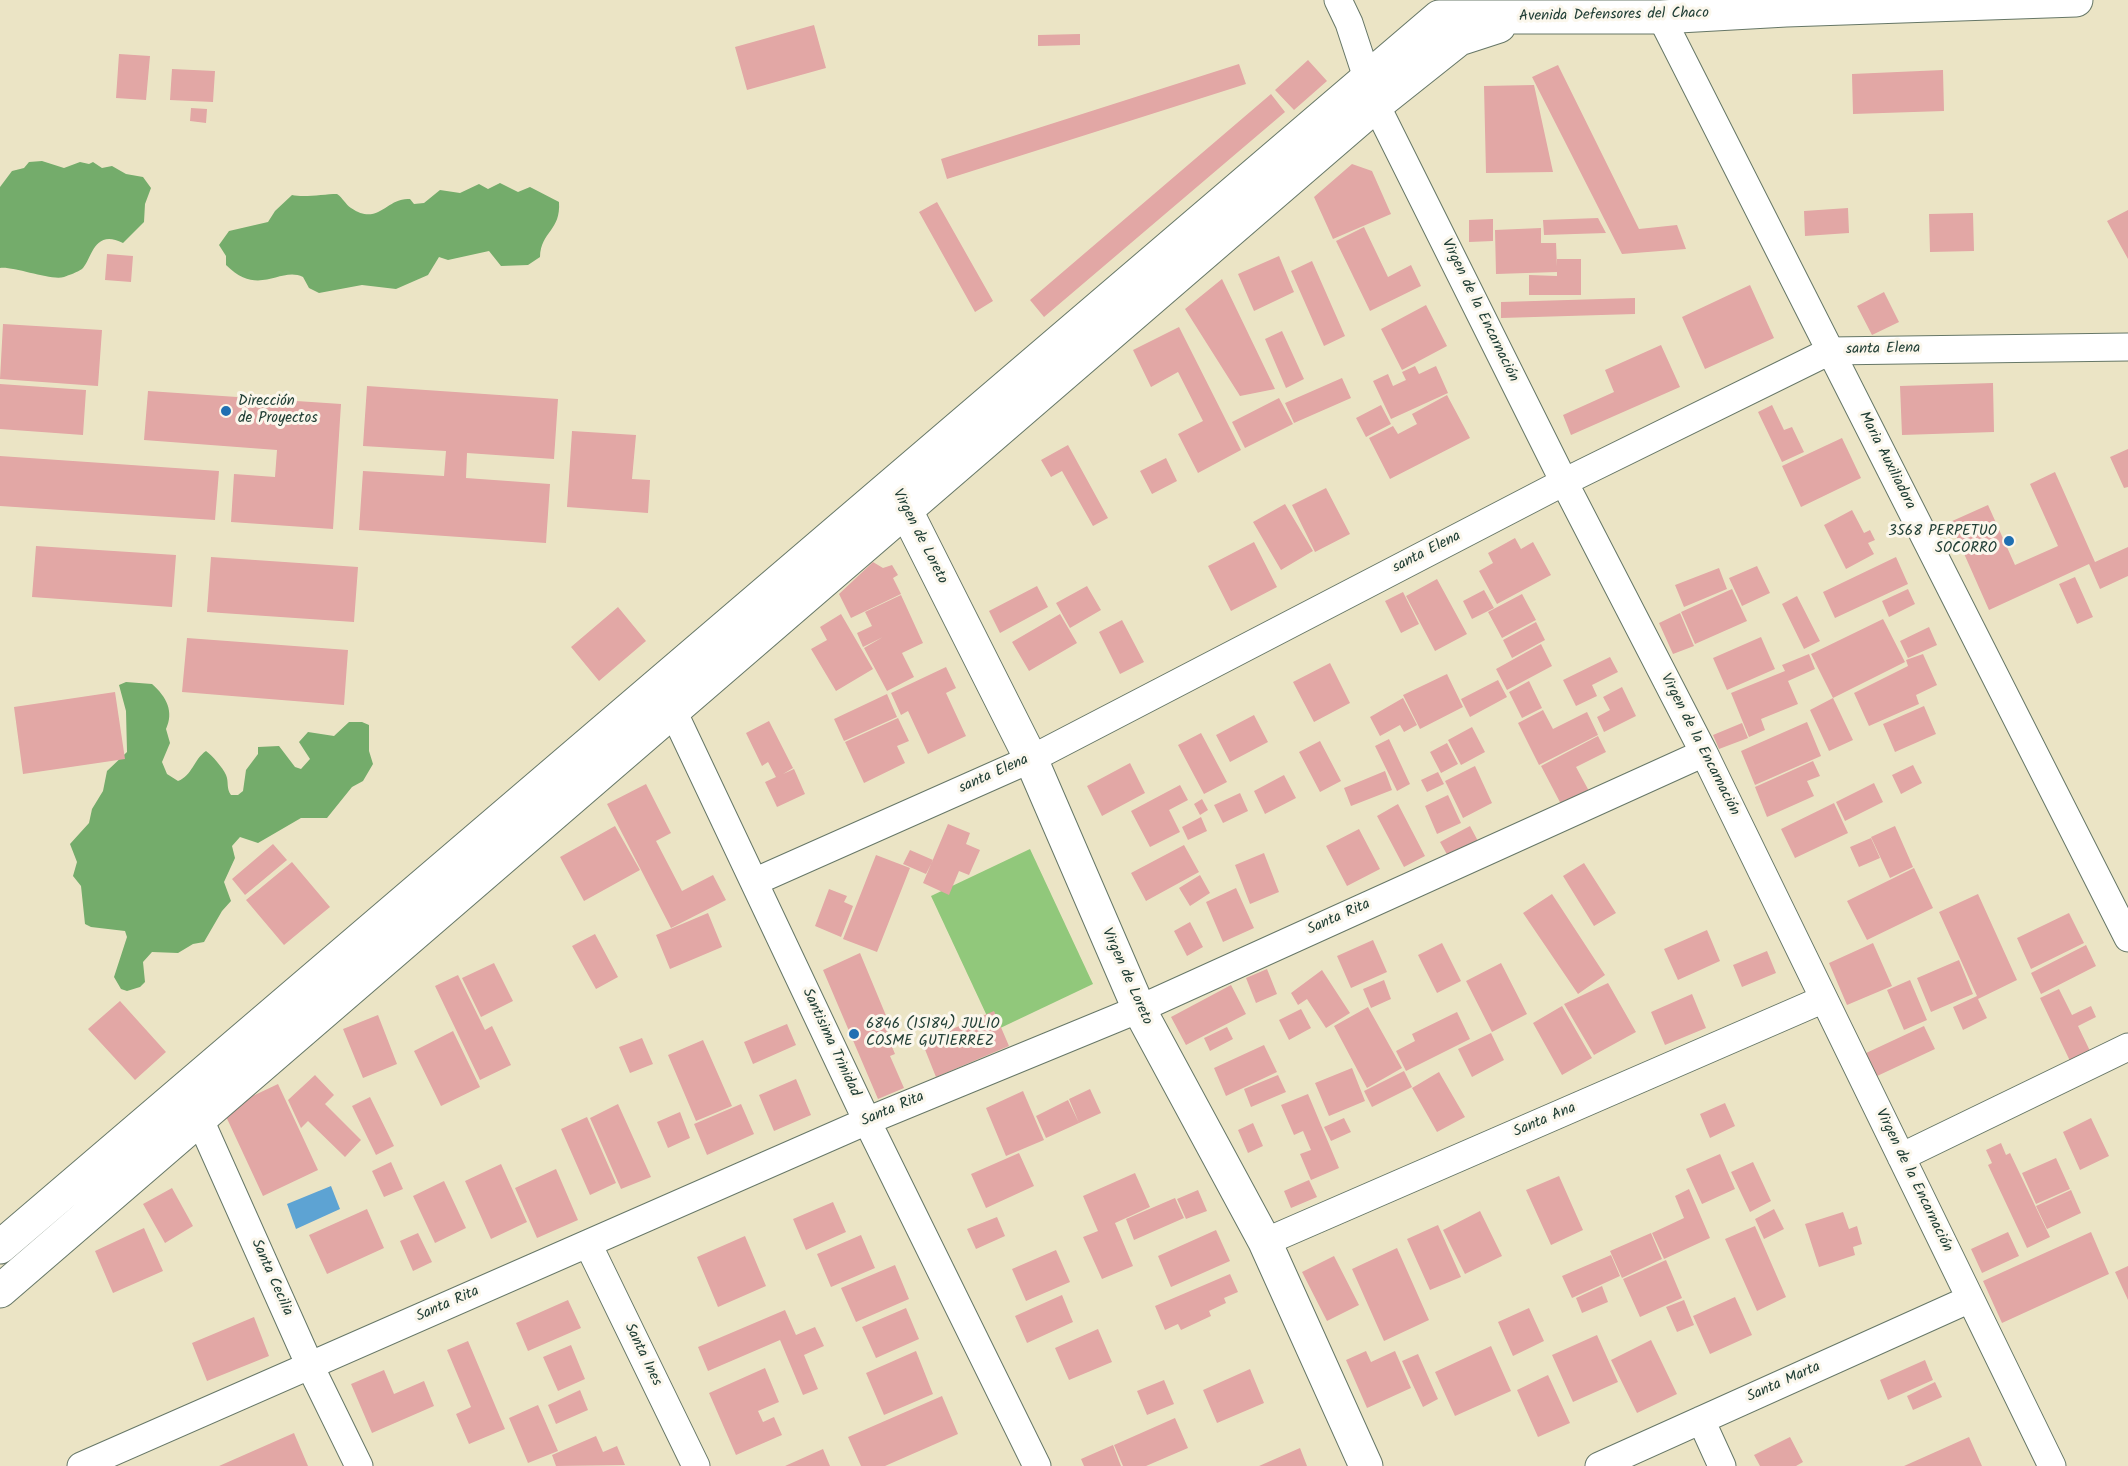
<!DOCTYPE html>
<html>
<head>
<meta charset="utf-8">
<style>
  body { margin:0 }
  canvas { display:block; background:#ebe4c5 }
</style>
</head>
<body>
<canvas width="2128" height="1466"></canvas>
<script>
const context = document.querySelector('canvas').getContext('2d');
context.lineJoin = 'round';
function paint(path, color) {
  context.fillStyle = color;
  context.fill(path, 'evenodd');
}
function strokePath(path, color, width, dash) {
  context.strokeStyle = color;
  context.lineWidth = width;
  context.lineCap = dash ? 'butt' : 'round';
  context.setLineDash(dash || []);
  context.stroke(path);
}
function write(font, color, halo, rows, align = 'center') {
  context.font = font + ' Kalam,sans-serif';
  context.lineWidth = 6;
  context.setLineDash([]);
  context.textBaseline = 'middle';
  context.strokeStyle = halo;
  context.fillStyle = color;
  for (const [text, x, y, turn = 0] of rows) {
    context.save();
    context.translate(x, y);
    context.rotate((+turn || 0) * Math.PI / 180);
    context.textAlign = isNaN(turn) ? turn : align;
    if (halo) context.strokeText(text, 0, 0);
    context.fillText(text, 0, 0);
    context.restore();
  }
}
const green = new Path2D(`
  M1030 849 1093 984 994 1031 931 896Z`);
const forest = new Path2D(`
  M42 161 64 168 80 162 89 164 93 162 102 168 112 166 126 174 143 177 151 188 145 204 144 222 123 243C93 228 92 260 82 269 78 272 69 275 64 277 51 281 13 266 0 268V187L12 171 24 168 29 162Z
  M500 183 518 192 530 187 559 202C561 231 541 231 540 257L528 265 501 266 489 251 448 260 439 257 428 275 396 289 362 285 319 293 309 288 303 277C280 266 259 298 226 265V256L219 245 229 231 268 222 275 211 292 195C304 198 324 194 337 194 343 198 345 204 351 208 379 227 386 197 410 199L414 204 424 203 440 190 460 193 479 184 488 189Z
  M126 682 152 684C167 697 174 712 166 729L170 743 162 762 167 774 178 781C192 776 194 759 206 751 212 755 223 768 226 775 229 782 226 788 231 795H238L243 791 246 770 258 754V747L279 746 295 767 301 769 310 759 299 742 308 732 334 736 349 722H362L369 725V751L373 764 363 781 352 787 327 818H301L258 843 240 837 232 846 235 858 224 882 231 901 222 911 204 942 193 944 178 953 152 952 143 962 145 982 140 987 127 991 121 989 114 977 127 937 125 931 91 927 85 924 81 886 73 876 77 862 70 844 89 823 92 809 103 791 107 771 127 752 126 711 119 685Z`);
const water = new Path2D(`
  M331 1186 340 1209 296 1229 287 1204Z`);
const building = new Path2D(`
  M814 25 826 68 747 90 735 47Z
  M1080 34V45L1038 46V35Z
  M119 54 150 56 146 100 116 98Z
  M1308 60 1327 81 1294 110 1275 90Z
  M1239 64 1246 84 947 179 941 159Z
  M1558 65 1639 229 1677 225 1686 249 1622 254 1532 77Z
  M172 69 215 71 213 102 170 100Z
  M1943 70 1944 111 1853 114 1852 74Z
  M1534 85 1553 172 1486 173 1484 86Z
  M1271 94 1285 112 1044 317 1030 300Z
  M191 108 207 109 206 123 190 121Z
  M1352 164 1372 171 1391 214 1333 239 1314 197Z
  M937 202 993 301 975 312 919 212Z
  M1848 208 1849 233 1805 236 1804 211Z
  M2128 210V259L2107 221Z
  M1973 213 1974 251 1930 252 1929 214Z
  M1598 218 1606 233 1544 235 1543 220Z
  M1493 219V241L1469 242V220Z
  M1364 227 1388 277 1411 265 1421 286 1370 311 1336 241Z
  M1541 228V243H1556L1557 267V259H1581V295H1529V275L1557 276V272L1496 274 1495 230Z
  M107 254 133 256 131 282 105 280Z
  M1279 256 1294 292 1254 311 1238 274Z
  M1312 261 1345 336 1324 346 1291 271Z
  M1222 279 1275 389 1240 396 1185 309Z
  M1750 285 1774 338 1705 369 1682 317Z
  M1884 292 1899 322 1872 335 1857 306Z
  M1635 298V314L1501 318V302Z
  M1426 305 1447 346 1402 370 1381 329Z
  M3 324 102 330 98 386 0 379Z
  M1179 327 1241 450 1198 473 1178 434 1203 421 1178 372 1151 387 1133 350Z
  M1282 331 1304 379 1286 388 1265 339Z
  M1661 345 1680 387 1571 435 1563 415 1614 392 1605 370Z
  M1415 366 1419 374 1436 366 1448 393 1391 419 1373 381 1388 374 1393 386 1406 380 1402 372Z
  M1342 378 1351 398 1294 423 1285 403Z
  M1993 383 1994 432 1902 435 1900 386Z
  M0 384 86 390 83 435 0 429Z
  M367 386 558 399 554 459 467 453 466 478 550 484 546 543 359 530 363 471 444 476 446 451 363 446Z
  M148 391 341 404 333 529 231 522 234 474 275 477 277 450 144 440Z
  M1447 395 1470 438 1390 479 1369 438 1393 426 1398 434 1417 424 1412 414Z
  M1279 398 1293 424 1245 448 1232 422Z
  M1381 405 1391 424 1366 437 1356 418Z
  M1772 405 1784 430 1792 427 1804 452 1782 462 1758 412Z
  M572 431 636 435 632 479 650 480 648 513 567 507Z
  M1842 438 1861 478 1801 507 1782 466Z
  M1068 445 1108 518 1093 526 1062 471 1051 477 1041 460Z
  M2128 449V487L2124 488 2110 457Z
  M0 456 219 471 215 520 0 506Z
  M1166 458 1177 481 1152 494 1140 471Z
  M2055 472 2095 562 2128 547V576L2100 589 2089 564 1989 610 1950 522 1988 505 2015 565 2058 546 2030 484Z
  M1326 488 1350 534 1315 552 1292 505Z
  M1285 504 1313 551 1281 570 1253 522Z
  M1852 510 1864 533 1870 530 1875 540 1868 543 1874 554 1846 569 1824 525Z
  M1515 538 1521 549 1533 542 1551 575 1497 604 1479 571 1493 563 1488 553Z
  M1254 542 1277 587 1231 611 1208 566Z
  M36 546 176 555 172 607 32 597Z
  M211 557 358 567 354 622 207 612Z
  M1896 557 1908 584 1835 618 1823 592Z
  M873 562 883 568 892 565 898 575 893 578 901 594 851 618 839 594Z
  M1757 566 1770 593 1742 606 1729 578Z
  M1719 568 1727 589 1684 607 1675 585Z
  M2075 577 2093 617 2077 624 2059 584Z
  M1437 579 1467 634 1435 651 1406 596Z
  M1037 586 1048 607 1000 633 989 611Z
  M1087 586 1101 610 1070 628 1056 603Z
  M1732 589 1747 621 1695 644 1681 612Z
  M1908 589 1915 604 1889 617 1882 601Z
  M1484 590 1494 608 1472 619 1463 601Z
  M1403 592 1419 624 1401 633 1385 601Z
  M1522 594 1536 620 1502 638 1488 612Z
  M901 595 923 643 902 653 914 677 887 691 864 648 883 637 863 647 857 633 872 626 865 612Z
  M1797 596 1820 641 1804 649 1782 604Z
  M618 607 646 641 599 681 571 647Z
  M1680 613 1694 646 1673 654 1659 623Z
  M841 614 873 669 836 691 811 649 827 640 820 627Z
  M1060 614 1077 643 1029 671 1012 642Z
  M1883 619 1905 662 1833 698 1811 654Z
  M1122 620 1144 662 1120 674 1099 632Z
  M1536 622 1545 640 1512 658 1503 640Z
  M1929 627 1937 645 1908 658 1900 641Z
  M1761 637 1775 669 1727 690 1713 658Z
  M187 638 348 650 344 705 182 692Z
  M1541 644 1552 666 1507 690 1496 669Z
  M1809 654 1815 669 1788 681 1798 704 1761 719 1765 730 1749 737 1731 693 1785 671 1782 665Z
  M1923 654 1937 685 1916 695 1919 704 1869 726 1854 693 1908 666 1906 660Z
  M1610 657 1618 672 1592 685 1597 696 1576 706 1563 680Z
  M1330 663 1350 703 1314 722 1293 682Z
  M946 667 956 688 946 693 966 736 928 754 908 711 901 715 891 693Z
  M1447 674 1463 707 1420 729 1403 695Z
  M1498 680 1507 697 1470 717 1461 699Z
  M1529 681 1542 708 1522 718 1509 692Z
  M1622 687 1636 716 1604 732 1597 717 1610 710 1603 697Z
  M115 692 125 759 23 774 14 707Z
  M887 694 897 717 844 741 834 719Z
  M1403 698 1417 725 1404 732 1400 725 1380 736 1370 717Z
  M1833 698 1853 740 1829 751 1810 710Z
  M1924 706 1936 734 1895 752 1883 724Z
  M1543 710 1553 729 1587 712 1598 735 1539 765 1518 723Z
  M1254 715 1268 742 1230 762 1216 735Z
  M898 718 909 741 897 746 905 763 864 783 845 742Z
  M769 721 793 768 783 774 794 769 805 794 777 807 765 782 776 777 768 762 762 766 746 733Z
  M1807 722 1821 756 1755 785 1741 751Z
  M1742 723 1748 738 1719 749 1713 735Z
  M1472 727 1485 752 1461 765 1448 740Z
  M1201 733 1227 782 1204 794 1178 745Z
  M1598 736 1606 752 1576 767 1589 791 1562 806 1541 766Z
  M1389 739 1410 784 1397 791 1375 746Z
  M1320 741 1341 781 1320 792 1299 752Z
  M1447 743 1458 764 1441 773 1430 752Z
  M1813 761 1820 776 1807 781 1814 796 1767 817 1755 787Z
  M1130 763 1145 793 1102 816 1087 786Z
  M1913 765 1922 783 1901 794 1892 775Z
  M1475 766 1492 803 1463 818 1445 781Z
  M1385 771 1392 790 1351 806 1344 788Z
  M1438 772 1444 784 1427 792 1421 780Z
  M1284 775 1296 798 1265 814 1254 791Z
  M1874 783 1883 802 1845 821 1836 802Z
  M646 784 671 833 656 841 682 891 713 875 726 900 671 928 607 804Z
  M1180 785 1188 800 1169 810 1180 832 1150 847 1131 811Z
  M1240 793 1248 811 1223 823 1214 805Z
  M1448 795 1461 823 1437 834 1425 806Z
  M1202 799 1208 810 1200 815 1194 804Z
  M1834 803 1848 833 1795 858 1781 829Z
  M1398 804 1425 856 1404 867 1377 816Z
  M1201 817 1207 831 1188 840 1182 827Z
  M948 824 970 833 966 844 980 850 969 875 959 871 949 895 923 883Z
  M615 826 640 870 584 901 560 857Z
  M1470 826 1479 843 1449 858 1440 842Z
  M1895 826 1913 867 1890 878 1871 837Z
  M1359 829 1380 869 1347 886 1326 846Z
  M1871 838 1880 858 1859 867 1850 847Z
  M273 844 287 860 245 895 232 879Z
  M1184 845 1199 872 1146 901 1131 873Z
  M910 850 933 860 926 874 903 864Z
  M1264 853 1279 892 1250 904 1235 865Z
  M876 855 910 868 877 952 843 939Z
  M292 862 330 907 284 945 246 900Z
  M1584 863 1616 913 1594 926 1563 876Z
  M1914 868 1933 908 1867 940 1847 901Z
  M1200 875 1210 893 1190 906 1179 888Z
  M1236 888 1254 928 1223 942 1206 902Z
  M829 889 847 896 844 902 853 906 841 937 815 926Z
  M1552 894 1605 975 1578 994 1523 913Z
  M1978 894 2017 980 1978 999 1987 1018 1963 1030 1953 1007 1977 996 1939 912Z
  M708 913 722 947 670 969 656 935Z
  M2069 913 2084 943 2031 969 2017 938Z
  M1190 922 1203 947 1187 956 1174 931Z
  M1707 930 1720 961 1678 980 1664 949Z
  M595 934 618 977 596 989 572 946Z
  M1373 940 1387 972 1351 988 1337 956Z
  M1442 943 1461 981 1437 993 1418 955Z
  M1873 943 1892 986 1847 1005 1829 963Z
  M2086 945 2096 966 2041 994 2031 973Z
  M1767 951 1776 973 1742 987 1733 965Z
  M860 953 892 1030 886 1032 895 1054 890 1056 904 1088 878 1099 823 970Z
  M1959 960 1973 994 1931 1012 1917 978Z
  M494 963 513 1001 481 1017 462 978Z
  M1501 963 1527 1014 1492 1032 1466 981Z
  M1267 969 1277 994 1256 1003 1246 978Z
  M1322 970 1350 1013 1326 1028 1307 999 1298 1005 1291 993Z
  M458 975 485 1030 492 1026 511 1065 480 1080 435 986Z
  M1384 980 1391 999 1371 1008 1363 989Z
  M1910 980 1927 1020 1904 1030 1887 990Z
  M1608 983 1636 1032 1594 1055 1564 1004Z
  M1231 985 1246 1014 1186 1045 1171 1017Z
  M2059 989 2072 1015 2091 1006 2096 1017 2078 1026 2090 1051 2070 1061 2040 998Z
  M1692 994 1706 1028 1665 1045 1651 1012Z
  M120 1001 166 1052 135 1080 88 1029Z
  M1562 1006 1592 1058 1562 1075 1533 1023Z
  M1368 1007 1402 1068 1367 1088 1334 1026Z
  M1301 1009 1311 1028 1289 1040 1279 1020Z
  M994 1011 1009 1046 936 1077 922 1042Z
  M1457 1012 1470 1039 1406 1071 1396 1051 1415 1041 1412 1034Z
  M378 1015 397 1064 363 1078 343 1029Z
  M787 1024 796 1045 753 1064 744 1042Z
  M1924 1026 1935 1049 1875 1077 1864 1054Z
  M1227 1027 1233 1039 1210 1051 1204 1038Z
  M453 1031 480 1087 441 1106 414 1051Z
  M1491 1033 1504 1060 1472 1077 1458 1049Z
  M642 1038 653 1064 630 1073 619 1047Z
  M703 1040 732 1106 696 1121 668 1055Z
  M1264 1045 1277 1072 1226 1096 1214 1068Z
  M1352 1068 1365 1101 1329 1116 1315 1083Z
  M1404 1071 1412 1087 1372 1107 1364 1091Z
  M1439 1072 1465 1117 1437 1132 1412 1088Z
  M315 1075 334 1095 325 1104 361 1140 345 1157 308 1121 301 1128 288 1100Z
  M1278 1075 1286 1092 1251 1107 1244 1089Z
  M796 1079 811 1115 774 1131 759 1095Z
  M278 1084 318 1170 263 1196 223 1110Z
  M1090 1089 1101 1113 1079 1123 1069 1099Z
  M1023 1091 1044 1140 1006 1156 986 1108Z
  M1308 1094 1339 1168 1311 1180 1300 1154 1311 1150 1303 1131 1294 1135 1281 1105Z
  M370 1097 394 1146 376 1155 352 1106Z
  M1068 1100 1079 1123 1046 1138 1036 1116Z
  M1725 1103 1735 1126 1710 1138 1700 1114Z
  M618 1104 651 1177 621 1189 590 1118Z
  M741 1104 754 1134 707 1155 694 1124Z
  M680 1112 690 1138 668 1148 657 1122Z
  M587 1117 616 1183 590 1195 561 1129Z
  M1344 1118 1351 1132 1331 1141 1324 1127Z
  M2091 1118 2109 1156 2080 1170 2063 1132Z
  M1253 1123 1263 1146 1248 1153 1238 1130Z
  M2001 1143 2006 1155 2010 1153 2050 1237 2027 1248 1988 1165 1992 1163 1986 1150Z
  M1019 1153 1034 1186 986 1208 971 1174Z
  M1720 1154 1735 1189 1702 1204 1686 1169Z
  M2056 1158 2070 1189 2036 1204 2022 1173Z
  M391 1162 403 1189 384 1197 372 1171Z
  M1753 1162 1771 1201 1750 1212 1731 1172Z
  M501 1164 527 1222 491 1239 465 1181Z
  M556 1169 578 1220 537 1238 515 1188Z
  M1135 1173 1150 1207 1115 1223 1133 1266 1102 1279 1083 1237 1098 1231 1083 1196Z
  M1559 1176 1583 1230 1551 1245 1526 1190Z
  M1309 1180 1317 1197 1291 1208 1284 1191Z
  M444 1181 466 1228 435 1243 413 1196Z
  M172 1188 193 1226 165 1243 143 1204Z
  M1689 1189 1710 1238 1664 1259 1652 1233 1684 1218 1675 1196Z
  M1198 1190 1207 1211 1186 1219 1177 1199Z
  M2071 1190 2081 1213 2047 1229 2036 1206Z
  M1175 1198 1184 1218 1134 1240 1126 1219Z
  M833 1202 846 1232 806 1250 793 1219Z
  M367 1209 384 1248 327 1274 309 1235Z
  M1774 1209 1784 1229 1764 1239 1755 1219Z
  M1480 1211 1502 1256 1465 1274 1443 1230Z
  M1843 1212 1849 1229 1857 1226 1862 1244 1853 1247 1855 1255 1819 1267 1805 1224Z
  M997 1217 1005 1236 976 1249 967 1229Z
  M1438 1225 1461 1277 1430 1290 1407 1239Z
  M1755 1226 1786 1297 1757 1311 1725 1239Z
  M144 1228 163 1271 113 1293 95 1251Z
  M1216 1230 1230 1261 1171 1287 1158 1256Z
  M2008 1232 2019 1256 1982 1273 1971 1249Z
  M2091 1232 2109 1274 2002 1323 1983 1281Z
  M418 1233 432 1262 413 1271 400 1241Z
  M1651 1233 1662 1259 1622 1278 1610 1251Z
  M861 1235 875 1268 831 1287 817 1254Z
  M745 1236 766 1286 718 1307 697 1257Z
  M1397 1248 1429 1320 1384 1341 1352 1269Z
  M1056 1250 1070 1282 1026 1301 1012 1269Z
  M1611 1255 1620 1276 1572 1298 1562 1276Z
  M1334 1256 1359 1305 1327 1321 1302 1272Z
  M1666 1260 1682 1298 1640 1317 1623 1279Z
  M895 1265 909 1299 856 1322 841 1288Z
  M2128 1266V1300L2115 1272Z
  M1230 1274 1238 1292 1224 1298 1226 1303 1209 1311 1211 1316 1181 1330 1178 1324 1165 1330 1155 1306Z
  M1602 1286 1608 1302 1582 1313 1576 1298Z
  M1062 1295 1073 1322 1027 1343 1015 1316Z
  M1735 1297 1752 1335 1710 1354 1693 1316Z
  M568 1300 581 1328 528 1351 516 1323Z
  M1684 1300 1694 1325 1677 1332 1666 1307Z
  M906 1308 919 1339 876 1358 862 1327Z
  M1529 1308 1544 1341 1513 1356 1498 1322Z
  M785 1310 796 1335 815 1327 824 1346 804 1355 818 1389 803 1395 780 1340 708 1371 698 1347Z
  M254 1317 269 1356 207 1381 192 1343Z
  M1098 1329 1112 1362 1069 1380 1055 1348Z
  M1597 1335 1618 1382 1573 1402 1552 1355Z
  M1651 1340 1677 1394 1637 1413 1611 1360Z
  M468 1341 505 1429 469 1444 456 1414 471 1407 447 1350Z
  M571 1345 585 1379 558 1391 543 1357Z
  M1491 1346 1511 1391 1455 1416 1435 1372Z
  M916 1351 933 1394 884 1415 866 1373Z
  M1366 1351 1371 1362 1395 1351 1411 1388 1367 1408 1346 1360Z
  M1418 1354 1438 1399 1423 1407 1402 1361Z
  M1925 1360 1933 1380 1888 1400 1880 1380Z
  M765 1368 779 1402 758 1411 763 1422 774 1417 782 1435 736 1455 709 1393Z
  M1250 1369 1264 1403 1217 1423 1203 1390Z
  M384 1370 394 1394 424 1381 434 1406 372 1433 351 1384Z
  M1548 1375 1570 1423 1538 1437 1517 1390Z
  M1164 1380 1174 1404 1147 1415 1137 1391Z
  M1935 1382 1942 1397 1913 1410 1907 1396Z
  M580 1390 588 1410 556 1424 548 1405Z
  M942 1396 958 1434 885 1466H861L848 1437Z
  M538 1405 558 1451 528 1463 509 1418Z
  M1175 1418 1188 1448 1146 1466H1123L1114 1445Z
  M294 1433 308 1466H219Z
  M596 1436 603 1452 617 1446 625 1465 556 1466 552 1455Z
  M1790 1437 1803 1462 1796 1466H1760L1754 1455Z
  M1969 1437 1982 1466H1904Z
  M1113 1445 1121 1466H1084L1081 1459Z
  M1300 1448 1307 1466H1259Z
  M823 1449 830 1466H785Z`);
const minor = new Path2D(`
  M1338 0 1349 23 1376 105 1564 482 1704 753 2052 1466
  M1661 17 2128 938
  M664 692 867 1121 1037 1466
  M754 882 1031 759 1564 482 1830 351 2128 347
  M192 1102 310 1366 359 1466
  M1901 1157 2128 1047
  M1265 1242 1824 999
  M588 1244 696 1466
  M1701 1420 1722 1466
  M81 1466 867 1121 1139 1009 1704 753
  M1599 1466 1970 1299`);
const tertiary = new Path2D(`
  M893 485 1031 759 1139 1009 1265 1242 1366 1466`);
const secondary = new Path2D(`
  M0 1247 1439 17H1661L1786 10 2076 0
  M0 1291 1376 105 1459 39 1499 26`);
const markers = [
  [226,411,6,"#1f6fb2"],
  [2009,541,6,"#1f6fb2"],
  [854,1034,6,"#1f6fb2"]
];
const streetNames = [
  ["Avenida Defensores del Chaco",1614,16,-1],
  ["Virgen de la Encarnación",1479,311,64],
  ["santa Elena",1883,350,-1],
  ["Maria Auxiliadora",1886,461,63],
  ["Virgen de Loreto",919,537,63],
  ["santa Elena",1427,553,-27],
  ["Virgen de la Encarnación",1699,745,63],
  ["santa Elena",994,775,-24],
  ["Santa Rita",1339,918,-24],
  ["Virgen de Loreto",1126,977,66],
  ["Santisima Trinidad",830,1043,65],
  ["Santa Rita",893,1110,-23],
  ["Santa Ana",1545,1121,-23],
  ["Virgen de la Encarnación",1913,1181,64],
  ["Santa Cecilia",271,1278,66],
  ["Santa Rita",448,1305,-24],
  ["Santa Ines",642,1355,64],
  ["Santa Marta",1784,1383,-24]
];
const poiNames = [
  ["Dirección",238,402],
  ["de Proyectos",238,419],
  ["3568 PERPETUO",1997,532,"right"],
  ["SOCORRO",1997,549,"right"],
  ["6846 (15184) JULIO",866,1025],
  ["COSME GUTIERREZ",866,1042]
];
paint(green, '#91c87b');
paint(forest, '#74ac6b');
paint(water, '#5da3d3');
paint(building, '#e2a7a5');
strokePath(minor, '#667767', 29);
strokePath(tertiary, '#667767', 35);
strokePath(secondary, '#667767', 35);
strokePath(minor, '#fff', 27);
strokePath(tertiary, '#fff', 33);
strokePath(secondary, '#fff', 33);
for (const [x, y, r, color] of markers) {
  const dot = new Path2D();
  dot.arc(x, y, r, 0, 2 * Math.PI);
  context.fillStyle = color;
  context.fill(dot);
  strokePath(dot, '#fbf7ec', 2);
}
write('15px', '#1f3d34', '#fbf7ec', streetNames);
write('15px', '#1f3d34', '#fbf7ec', poiNames, 'left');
</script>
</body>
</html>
